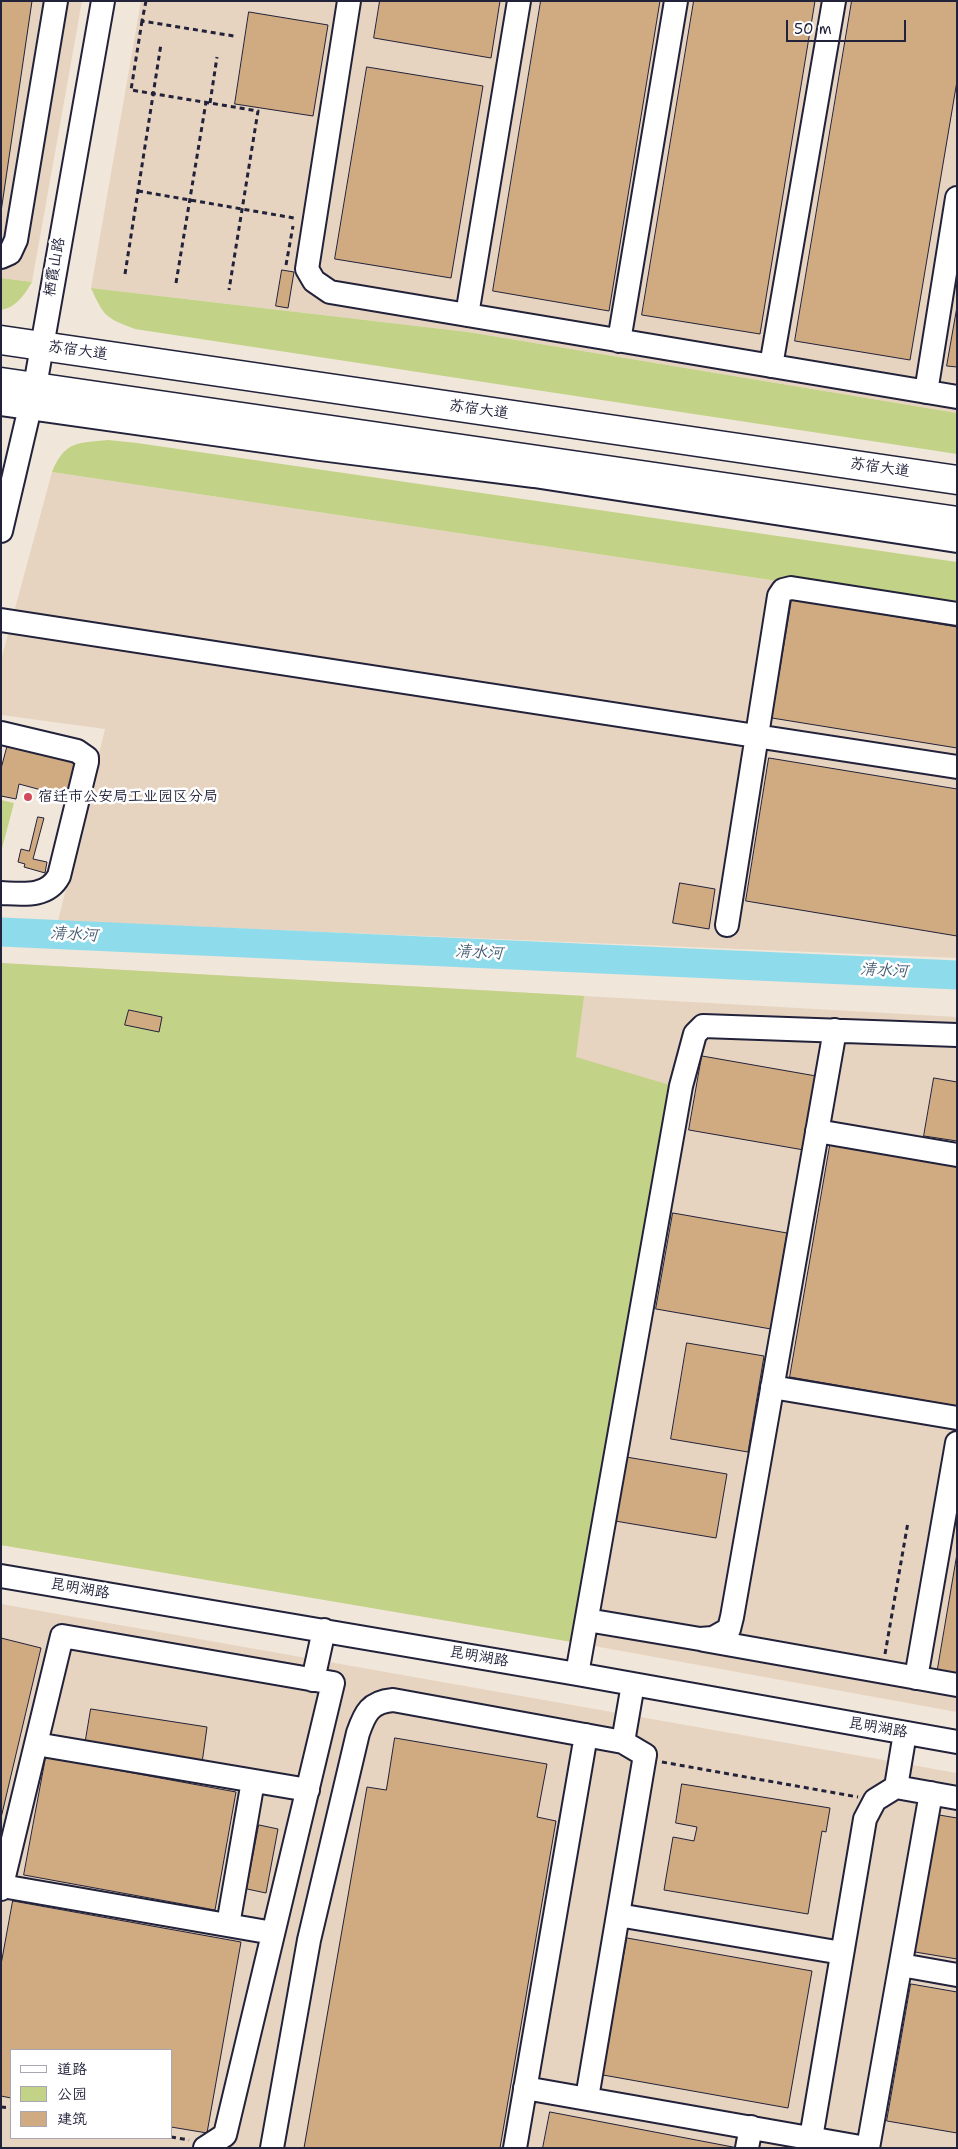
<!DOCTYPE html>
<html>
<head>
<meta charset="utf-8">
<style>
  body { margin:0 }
  #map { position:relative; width:958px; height:2149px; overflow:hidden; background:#f1e6da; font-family:"Shantell Sans","LXGW WenKai TC",sans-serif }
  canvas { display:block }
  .frame { position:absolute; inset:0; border:2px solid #22223b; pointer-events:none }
  .legend { position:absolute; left:10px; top:2049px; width:162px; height:90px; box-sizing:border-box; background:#fff; border:1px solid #a7a7b1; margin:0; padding:6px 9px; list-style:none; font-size:15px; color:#22223b }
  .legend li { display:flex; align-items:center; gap:10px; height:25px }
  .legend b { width:25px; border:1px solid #a7a7b1 }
  .scale { position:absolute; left:786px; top:20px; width:120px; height:22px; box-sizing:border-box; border:2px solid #22223b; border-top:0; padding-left:6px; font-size:15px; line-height:18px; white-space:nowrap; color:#22223b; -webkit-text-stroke:4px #fff; paint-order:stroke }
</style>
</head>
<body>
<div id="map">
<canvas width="958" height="2149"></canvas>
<div class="frame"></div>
<ul class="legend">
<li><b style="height:6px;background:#fff"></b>道路</li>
<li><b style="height:14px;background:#c2d286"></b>公园</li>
<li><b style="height:14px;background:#d0ab82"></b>建筑</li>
</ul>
<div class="scale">50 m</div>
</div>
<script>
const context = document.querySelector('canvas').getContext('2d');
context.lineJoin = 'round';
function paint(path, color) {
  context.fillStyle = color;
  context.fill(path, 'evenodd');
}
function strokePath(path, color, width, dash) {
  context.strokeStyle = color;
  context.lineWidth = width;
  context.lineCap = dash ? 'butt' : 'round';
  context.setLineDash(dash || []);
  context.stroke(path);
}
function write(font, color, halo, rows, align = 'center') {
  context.font = font + ' "Shantell Sans","LXGW WenKai TC",sans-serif';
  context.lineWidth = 5;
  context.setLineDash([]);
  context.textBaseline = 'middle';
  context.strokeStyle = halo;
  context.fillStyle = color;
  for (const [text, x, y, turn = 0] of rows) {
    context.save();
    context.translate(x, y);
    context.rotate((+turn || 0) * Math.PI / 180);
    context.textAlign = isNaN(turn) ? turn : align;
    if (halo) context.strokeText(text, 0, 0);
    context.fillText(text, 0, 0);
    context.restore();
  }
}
const built = new Path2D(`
  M1 1H82L32 282 1 278Z
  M141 1H957V413L468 332 91 288Z
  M52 472 957 608V958L58 921 105 729 1 715V660Z
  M1 963 957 1017V1712L572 1642 1 1545Z
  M1 1604 957 1773V2148H1ZM11 2050H171V2138H11Z`);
const green = new Path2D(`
  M1 278 32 282C24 295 17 307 1 310Z
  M91 288 468 332 957 413V454L135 329C106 318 104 317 91 288Z
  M108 440 137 443 957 562V608L52 472C65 441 77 443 108 440Z
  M1 800 14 803 1 852Z
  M1 963 584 996 576 1057 673 1086 572 1642 1 1545Z`);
const river = new Path2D(`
  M1 932 957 975`);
const building = new Path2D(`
  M1 1H32L1 212Z
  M380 1H500L491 58 374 38Z
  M541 1H660L609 311 493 291Z
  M694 1H815L760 334 642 315Z
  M852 1H957V81L910 360 795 341Z
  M249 12 328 25 313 116 235 104Z
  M367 67 483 86 451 278 335 259Z
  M282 270 294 272 288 308 276 306Z
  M957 307V367L947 366Z
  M792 599 957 627V748L772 718Z
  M8 744 85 760 75 799 19 784 16 799 1 796V769Z
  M769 758 957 789V936L746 901Z
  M38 817 44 818 33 859 47 862 45 873 24 867 25 864 18 862 21 849 29 851Z
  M680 883 715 889 709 929 673 923Z
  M129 1010 162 1017 159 1032 125 1025Z
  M702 1056 816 1076 804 1150 689 1130Z
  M934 1078 957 1082V1141L924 1136Z
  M831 1140 957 1162V1406L790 1377Z
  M673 1213 787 1233 771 1329 656 1309Z
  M687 1343 764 1356 748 1452 671 1439Z
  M626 1457 727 1474 716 1538 615 1521Z
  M957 1554V1677L937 1674Z
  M1 1638 41 1648 1 1818Z
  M91 1709 207 1727 202 1763 85 1745Z
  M395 1738 547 1764 537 1817 556 1821 500 2148H304L367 1787 386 1790Z
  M46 1757 236 1792 215 1910 24 1875Z
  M682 1784 830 1808 826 1832 822 1831 808 1914 664 1890 673 1837 694 1841 697 1827 676 1823Z
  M939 1815 957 1818V1959L915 1952Z
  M259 1825 278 1829 266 1893 247 1889Z
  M13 1901 241 1942 207 2133 171 2127V2050H11V2098L1 2096V1965Z
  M627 1938 812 1971 788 2108 603 2075Z
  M911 1984 957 1992V2133L887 2121Z
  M550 2112 738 2148H543Z`);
const path = new Path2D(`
  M146 1 142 21 234 36
  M142 21 131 90 258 111 229 290
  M210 103 217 57
  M138 191 294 218
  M286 265 293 226
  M125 274 161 44
  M176 283 206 102
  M885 1654 908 1522
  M662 1762 858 1797
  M1 2107 11 2108
  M171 2137 189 2140`);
const minor = new Path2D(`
  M349 1 307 269 314 281 330 292 957 397
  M1 257 10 253 16 240 56 1
  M467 315 519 1
  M619 341 676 1
  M771 366 834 1
  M926 392 957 198
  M1 404 320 449 534 476 957 541
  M1 531 35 386 103 1
  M1 620 957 767
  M1 733 77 751 87 758V762L59 876C47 898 23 894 1 893
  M727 925 779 596 783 590 791 588 957 614
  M817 1131 957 1155
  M772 1387 957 1418
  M1 1576 577 1674 957 1742
  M587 1620 700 1639 713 1638 729 1629 732 1617 835 1030
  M704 1640 957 1685
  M577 1674 681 1086 695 1034 703 1026 957 1035
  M916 1678 957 1443
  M313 1680 324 1630
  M905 1733 896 1787 957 1798
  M36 1744 308 1790
  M2 1886 273 1933
  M1 1889 62 1636 333 1683 225 2135 205 2148
  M618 1915 842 1953
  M228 1925 253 1781
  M901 1965 957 1975
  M525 2088 866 2148
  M587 2098 645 1755 623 1742
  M811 2138 865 1819 875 1800 896 1787
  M272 2148 309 1940 358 1733C365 1713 370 1702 393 1700L623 1742 633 1684
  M515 2148 586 1735
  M747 2148 751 2127
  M868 2148 931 1793`);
const major = new Path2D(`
  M1 340 957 480
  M1 382 957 521`);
const markers = [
  [28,797,5,"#d1495b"]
];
const streetNames = [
  ["栖霞山路",55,267,-80],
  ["苏宿大道",78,351,8],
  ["苏宿大道",479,410,8],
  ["苏宿大道",880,468,8],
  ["昆明湖路",80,1589,10],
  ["昆明湖路",479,1657,10],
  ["昆明湖路",878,1728,10]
];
const poiNames = [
  ["宿迁市公安局工业园区分局",38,797]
];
const waterNames = [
  ["清水河",74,935,3],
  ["清水河",479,953,3],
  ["清水河",884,971,3]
];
paint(built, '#e7d4c0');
paint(green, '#c2d286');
strokePath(river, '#8edceb', 29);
paint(building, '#d0ab82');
strokePath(building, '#22223b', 1);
strokePath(minor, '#22223b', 26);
strokePath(major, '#22223b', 31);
strokePath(path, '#22223b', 3, [5, 4]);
strokePath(minor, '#fff', 22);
strokePath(major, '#fff', 28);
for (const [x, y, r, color] of markers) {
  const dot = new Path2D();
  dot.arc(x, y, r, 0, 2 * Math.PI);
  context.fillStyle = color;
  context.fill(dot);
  strokePath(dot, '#fff', 2);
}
write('15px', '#22223b', '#fff', streetNames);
write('15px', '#22223b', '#fff', poiNames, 'left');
write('italic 16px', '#425a70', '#fff', waterNames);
</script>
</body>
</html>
